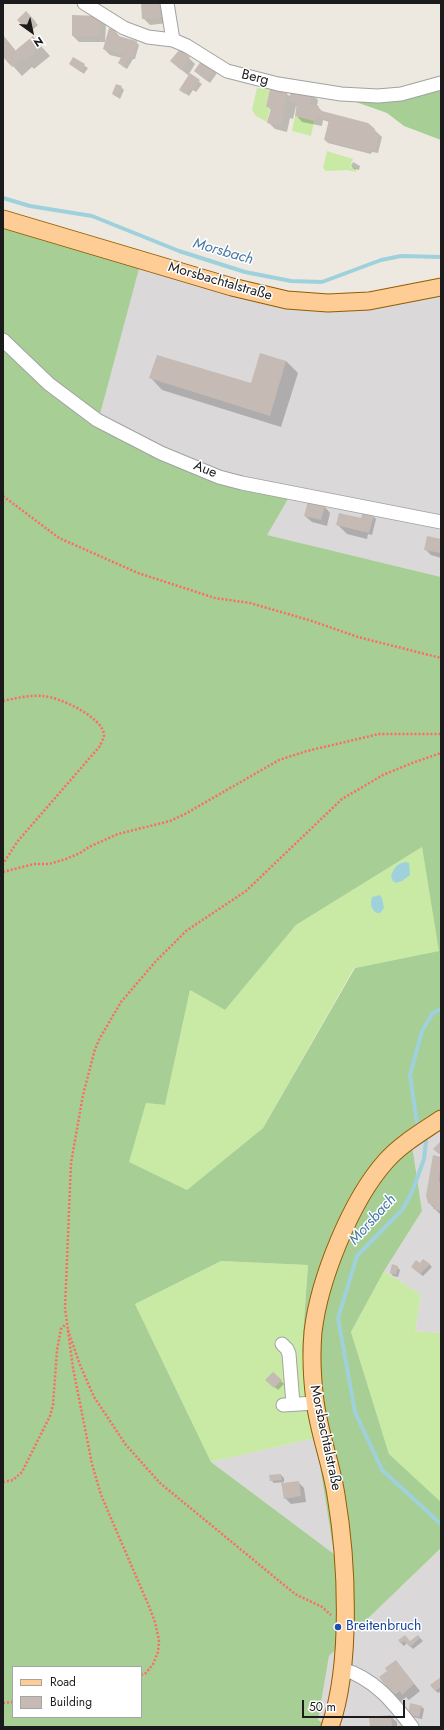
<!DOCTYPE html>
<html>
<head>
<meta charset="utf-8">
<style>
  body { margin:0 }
  #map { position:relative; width:444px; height:1730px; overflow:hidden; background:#ede9e0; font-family:Jost,sans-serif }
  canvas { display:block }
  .frame { position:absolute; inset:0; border:4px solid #1b1b1b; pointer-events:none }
  .legend { position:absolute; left:12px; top:1666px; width:130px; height:52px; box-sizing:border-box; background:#fff; border:1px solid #a4a4a4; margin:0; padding:5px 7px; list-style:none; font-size:12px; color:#1b1b1b }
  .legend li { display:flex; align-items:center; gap:8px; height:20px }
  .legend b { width:20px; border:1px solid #a4a4a4 }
  .north { position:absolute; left:12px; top:12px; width:40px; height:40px; -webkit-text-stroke:3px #fff; paint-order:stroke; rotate:147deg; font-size:11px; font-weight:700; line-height:16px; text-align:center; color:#1b1b1b }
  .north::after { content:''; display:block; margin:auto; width:14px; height:18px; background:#1b1b1b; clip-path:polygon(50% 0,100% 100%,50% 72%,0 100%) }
  .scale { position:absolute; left:302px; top:1700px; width:103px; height:18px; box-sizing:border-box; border:2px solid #1b1b1b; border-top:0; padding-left:5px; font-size:12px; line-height:14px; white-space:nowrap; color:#1b1b1b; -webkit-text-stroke:3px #fff; paint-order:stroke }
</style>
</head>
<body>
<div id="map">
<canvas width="444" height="1730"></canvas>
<div class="frame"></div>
<ul class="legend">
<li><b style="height:5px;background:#fecc95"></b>Road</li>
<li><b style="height:11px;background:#c5bab4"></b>Building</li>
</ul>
<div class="north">N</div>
<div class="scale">50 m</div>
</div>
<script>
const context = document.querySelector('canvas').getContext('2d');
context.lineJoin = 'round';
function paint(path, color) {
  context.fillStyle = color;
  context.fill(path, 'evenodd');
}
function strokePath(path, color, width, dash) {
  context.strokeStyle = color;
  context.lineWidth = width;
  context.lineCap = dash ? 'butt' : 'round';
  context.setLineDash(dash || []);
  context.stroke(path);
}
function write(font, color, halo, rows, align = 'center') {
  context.font = font + ' Jost,sans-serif';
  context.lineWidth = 3;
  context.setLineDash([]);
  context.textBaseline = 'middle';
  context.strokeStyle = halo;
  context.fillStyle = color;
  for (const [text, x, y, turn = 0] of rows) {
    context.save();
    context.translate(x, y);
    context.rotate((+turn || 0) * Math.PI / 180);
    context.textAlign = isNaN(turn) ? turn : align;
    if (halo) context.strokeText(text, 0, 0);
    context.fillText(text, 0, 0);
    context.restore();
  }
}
const residential = new Path2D(`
  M140 265 287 301 441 287V577L266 535 295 488 219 471 159 449 99 414Z
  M441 1111V1333L415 1331 421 1295 384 1271 422 1211 410 1132Z
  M315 1438 326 1496 334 1554 211 1462Z
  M441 1548V1727H330L318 1720 329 1656Z`);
const grass = new Path2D(`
  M257 88 270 89 266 107 270 108 267 122 256 116 252 110Z
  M295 116 314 121 311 136 292 131Z
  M327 151 353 159 350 167 356 168V172L347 170 326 171 323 168Z
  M422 847 440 951 354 968 263 1128 187 1190 128 1162 146 1103 165 1105 190 990 225 1010 296 925Z
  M221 1261 308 1265 302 1350 315 1438 211 1462 135 1304Z
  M384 1271 421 1295 415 1331 441 1333V1502L389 1454 351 1332Z`);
const forest = new Path2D(`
  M441 88V140L404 126 387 113 339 96Z
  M3 224 140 265 100 414 160 455 291 494 267 535 441 577V1111L410 1132 422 1211 384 1271 351 1332 389 1454 441 1502V1548L329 1656 318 1720 330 1727H3ZM422 847 439 951 355 968 263 1128 187 1190 129 1162 146 1103 165 1105 190 990 225 1010 296 925ZM221 1261 308 1265 302 1350 334 1554 211 1462 135 1304ZM13 1667H141V1717H13Z`);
const water = new Path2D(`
  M406 862 409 863 410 875 402 881 396 883 393 881 391 877C393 868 398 863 406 862Z
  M380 895 382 898 384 908 380 913H377C371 910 370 903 372 897Z`);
const shadow = new Path2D(`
  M142 3H154L157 5H161L168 23 150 25 143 18Z
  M26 13 38 25 30 32 18 20Z
  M73 16 100 17 106 23 105 42 115 31 121 38 136 42 139 45 135 59H133L127 69 122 66V58L110 55 104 49 106 42H79L73 36Z
  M3 35 16 51 33 37 50 56 34 69 32 67 22 76 3 55Z
  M73 58 88 68 84 74 70 64Z
  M189 58 195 64 189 74 202 84 196 92 193 90 189 96 182 91 189 76 178 67Z
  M202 61 217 73 210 83 195 71Z
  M121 87 124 90 120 99 113 94Z
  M271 90 287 94 291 97 311 94 318 100 317 106 323 112 368 124 382 137 378 153 372 152 371 154 328 143 325 140 329 122 323 120 322 126 302 122 296 115 298 107 296 106 293 119 290 118 287 132 275 129 269 123 271 110 268 106Z
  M353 162 360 166 359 170 354 169 351 166Z
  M286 361 298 373 281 427 162 390 151 378 251 385Z
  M324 506 330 513 327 526 312 522 305 516Z
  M373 516 376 519 372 535 368 534 367 539 347 534 338 525Z
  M441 540V558L431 555 425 549Z
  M441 1158V1215L430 1204Z
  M429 1264 432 1267 423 1276 415 1270 420 1265Z
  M397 1267 400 1270 398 1277 393 1276 391 1273Z
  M273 1373 284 1384 278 1390 267 1380Z
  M281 1475 284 1478V1482L274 1483 271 1480Z
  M298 1482 304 1488 306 1502 291 1504 285 1498Z
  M418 1636 423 1641 413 1649 407 1643 404 1646 401 1643 405 1637 410 1642Z
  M396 1661 420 1691 409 1700 406 1697 400 1702 394 1696 389 1671Z
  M441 1679V1691L438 1693 435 1690Z
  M421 1706 424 1709 422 1719 412 1717 409 1714Z
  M390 1716 397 1722V1727H371Z`);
const stream = new Path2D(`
  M3 198 30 206 92 216 179 251 245 272 291 281 322 282 381 260 401 256 441 257
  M418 1130 410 1075 422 1031 433 1013 441 1009
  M423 1137 426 1141 424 1159 412 1192 402 1210 357 1256 338 1318 355 1412 382 1470 441 1524`);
const building = new Path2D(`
  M141 3 161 4 162 17 142 19Z
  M26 11 36 22 27 30 17 20Z
  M72 15 100 16 99 36H72Z
  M109 28 116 30 114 35 137 41 133 57 130 56 124 67 118 63 123 54 103 49Z
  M3 36 18 54 16 50 33 36 41 47 24 60 22 58 12 67 3 57Z
  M180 49 190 57 181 70 170 61Z
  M73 57 85 64 81 72 69 64Z
  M202 60 215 69 207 81 194 71Z
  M190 73 200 80 193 90 190 88 185 94 179 90Z
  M116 84 122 86 117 97 112 94Z
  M270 89 287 93 281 126 267 123 271 108 266 107Z
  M291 90 312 93 310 104 319 106 318 110 368 123 375 129 374 132 379 134 375 151 369 149 368 152 324 140 329 120 316 117V121L295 116 297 102 289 101Z
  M260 353 286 361 270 416 149 378 157 355 251 383Z
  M308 501 325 506 321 520 304 516Z
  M363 512 374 515 369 533 336 525 339 513 361 518Z
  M427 536 441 539V553L424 550Z
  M440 1142 441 1152 439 1154 433 1149Z
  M433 1155 441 1157 439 1182H441V1211L433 1209 434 1206 428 1203 426 1196Z
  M423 1259 430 1264 420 1274 411 1267 416 1260 420 1263Z
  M392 1264 398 1266 396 1275 390 1273Z
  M273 1372 282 1380 274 1388 265 1380Z
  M281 1474 282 1480 270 1481 269 1475Z
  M282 1481 283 1483 299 1481 301 1496 284 1499 281 1482Z
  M405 1635 410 1641 418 1635 420 1638 410 1647 404 1641 401 1644 398 1640Z
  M396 1660 414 1684 402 1695 400 1691 393 1696 379 1677 387 1671 385 1668Z
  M441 1677V1687L435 1691 430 1685Z
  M410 1703 422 1706 419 1717 408 1715Z
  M391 1715 392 1727H370L369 1717Z`);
const path = new Path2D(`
  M3 496 59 538 138 573 215 598 250 603 312 621 358 637 441 658
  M3 701C16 698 30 695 43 696 59 697 103 717 104 735 104 738 101 743 100 746L17 842 3 864
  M3 872 34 864H49L66 859 80 853 89 847 118 834 170 821 185 814 279 760 307 751 379 734H441
  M68 1330 80 1365 94 1397 126 1445 160 1483 295 1594 322 1607 331 1615
  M3 1482 13 1480 22 1472 50 1416 53 1405 57 1350 61 1329 66 1324
  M141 1675 146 1673 153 1664 158 1652 159 1640 155 1622 148 1604 101 1495 92 1464 73 1368 65 1308 71 1163 83 1095 95 1049 100 1038 121 1002 156 961 186 931 246 891 342 799 383 775 412 763 441 753
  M3 1703 13 1702`);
const minor = new Path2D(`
  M84 3 124 28 148 37 173 40 187 46 227 71 278 84 341 94 378 96 401 94 441 83
  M167 3 173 40
  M3 340 49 384 97 420 161 453 219 477 242 483 441 522
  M282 1344 287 1349 289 1354 293 1404
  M283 1405 315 1403
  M342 1669C374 1678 393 1702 412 1727`);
const major = new Path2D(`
  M3 219 232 287 287 300 328 303 369 301 441 287
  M330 1727C352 1665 347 1560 336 1495 331 1463 319 1433 315 1401 312 1378 311 1355 313 1332 319 1280 351 1200 386 1161 401 1144 422 1132 441 1119`);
const markers = [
  [338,1627,4,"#1a4fb4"]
];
const streetNames = [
  ["Berg",255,78,14],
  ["Morsbachtalstraße",220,282,16],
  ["Aue",205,470,22],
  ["Morsbachtalstraße",325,1438,78]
];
const transitNames = [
  ["Breitenbruch",346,1627]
];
const waterNames = [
  ["Morsbach",223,252,16],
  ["Morsbach",373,1220,-48]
];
paint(residential, '#dad8d8');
paint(grass, '#c9eaa4');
paint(forest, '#a7ce94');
paint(water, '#9fd1dd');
paint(shadow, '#0003');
strokePath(stream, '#9fd1dd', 4);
paint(building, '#c5bab4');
strokePath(minor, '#a2a2a2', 15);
strokePath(major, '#935c00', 19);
strokePath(path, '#fd6b62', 2.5, [2, 2]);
strokePath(minor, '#fff', 13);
strokePath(major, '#fecc95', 17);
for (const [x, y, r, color] of markers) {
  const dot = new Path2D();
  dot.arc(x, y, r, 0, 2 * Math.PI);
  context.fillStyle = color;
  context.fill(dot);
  strokePath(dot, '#fff', 1.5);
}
write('14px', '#1b1b1b', '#fff', streetNames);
write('14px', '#164399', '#fff', transitNames, 'left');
write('italic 15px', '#4379a5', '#fff', waterNames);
</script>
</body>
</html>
